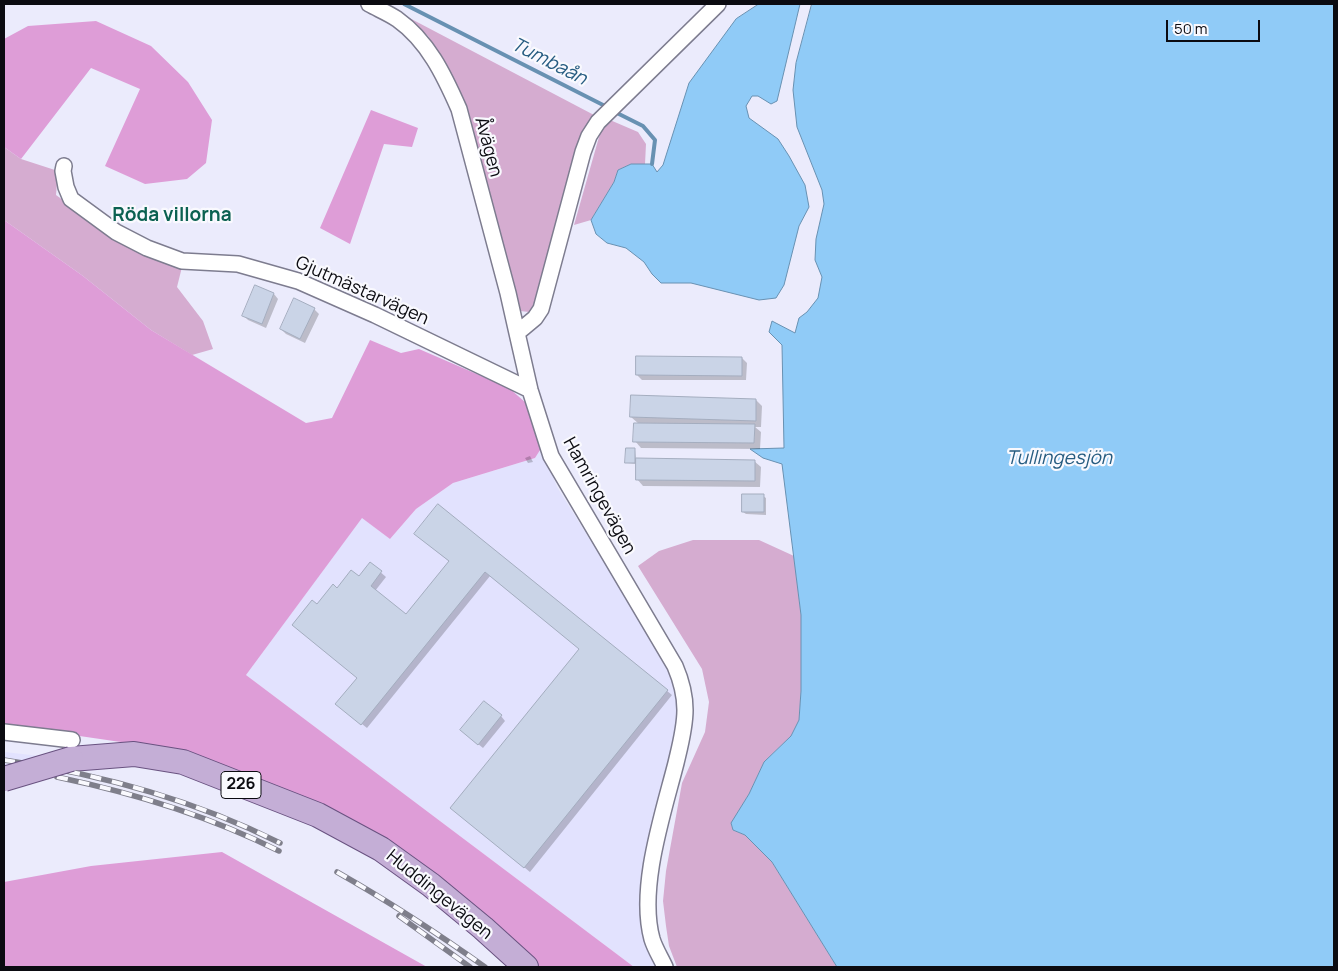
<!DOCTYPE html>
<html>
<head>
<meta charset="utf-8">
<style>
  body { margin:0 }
  #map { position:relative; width:1338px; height:971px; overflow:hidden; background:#ebebfc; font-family:Manrope,sans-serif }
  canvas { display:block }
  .frame { position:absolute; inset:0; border:5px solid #0b0b11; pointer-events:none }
  .scale { position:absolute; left:1166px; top:20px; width:94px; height:22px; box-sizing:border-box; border:2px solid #0b0b11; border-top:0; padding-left:6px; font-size:15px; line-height:18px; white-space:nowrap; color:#0b0b11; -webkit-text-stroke:4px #f9f9fe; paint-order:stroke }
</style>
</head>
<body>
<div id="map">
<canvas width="1338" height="971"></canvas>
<div class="frame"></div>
<div class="scale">50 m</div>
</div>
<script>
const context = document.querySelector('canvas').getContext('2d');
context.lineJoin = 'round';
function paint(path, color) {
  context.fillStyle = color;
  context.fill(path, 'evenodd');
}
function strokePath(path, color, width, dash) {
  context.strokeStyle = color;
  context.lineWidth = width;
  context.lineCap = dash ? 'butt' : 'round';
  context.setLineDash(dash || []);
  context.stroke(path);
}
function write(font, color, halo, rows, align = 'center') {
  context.font = font + ' Manrope,sans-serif';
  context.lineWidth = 4.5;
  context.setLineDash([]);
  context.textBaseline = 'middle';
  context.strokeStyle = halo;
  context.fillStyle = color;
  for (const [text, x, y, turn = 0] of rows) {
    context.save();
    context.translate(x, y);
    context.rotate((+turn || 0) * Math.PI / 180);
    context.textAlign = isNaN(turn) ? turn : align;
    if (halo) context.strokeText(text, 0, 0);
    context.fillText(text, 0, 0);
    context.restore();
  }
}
const built = new Path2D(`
  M542 447 557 487 667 663 676 685 679 711 676 730 642 873V921L659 967H634L246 675 362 517 390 539 416 509 453 483 535 458Z
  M4 752 40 756 4 768Z`);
const green = new Path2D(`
  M398 12 594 115 576 153 535 311 529 312 520 311 465 105 445 63 428 36Z
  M610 120 638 132 646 144 645 164H631L618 170 614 182 591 220 574 225 601 130Z
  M4 147 21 159 58 171 56 195 111 235 182 267 177 287 203 321 213 349 192 355 151 330 83 276 4 220Z
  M693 540H759L794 556 801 615V691L799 720 791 736 764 762 749 794 731 824 733 830 745 835 772 862 837 967H677L669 946 666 926 663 901 666 871 682 783 705 732 709 702 702 669 638 566 659 551Z`);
const forest = new Path2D(`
  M96 21 151 46 188 82 212 120 206 163 187 179 145 184 105 166 140 89 91 68 21 159 4 147V39L28 26Z
  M371 110 418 128 412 147 384 144 350 244 320 228Z
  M4 220 83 276 151 330 306 423 332 418 370 340 401 353 419 349 509 388 526 403 542 447 535 458 453 483 416 509 390 539 362 518 246 675 634 967H537L434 875 155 747 4 725Z
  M222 852 427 967H4V882L91 866Z`);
const water = new Path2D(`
  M759 4H800L777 101 771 104 758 96H752L746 106 749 118 778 139 789 156 805 185 809 207 799 226 784 285 776 298 759 300 691 283H661L652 274 644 262 626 248 607 243 596 234 591 220 614 182 618 170 631 164H652L657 172 663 165 689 83 736 19Z
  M812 4H1334V967H837L772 862 745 835 733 830 731 823 749 794 764 762 791 736 799 720 801 691V615L782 464 763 458 750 449 784 448 782 345 769 332 772 321 795 333 799 318 807 312 818 298 822 277 815 260 816 239 824 204 822 190 797 127 793 90 796 63Z`);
const shadow = new Path2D(`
  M274 294 278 299 266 328 248 320 244 316Z
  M314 309 319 314 305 343 286 334 281 329Z
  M742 358 747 363 746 380H642L637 375Z
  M756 400 762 406 761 427H755L761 432 760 449 641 448 635 441 639 424 631 417Z
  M635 450 636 459 754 461 761 467 760 487 643 486 637 479V464L627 463Z
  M530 456 533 462 528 463 525 458Z
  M763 496 766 498V515L746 514 743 512Z
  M439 506 672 695 530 872 456 812 580 649 490 576 367 728 342 708 358 678 317 606 337 589 359 578 370 563 386 577 375 591 406 616 450 562 420 538Z
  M501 716 505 721 483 748 467 735Z`);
const stream = new Path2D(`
  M404 4 607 107
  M615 112 643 126 655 140 652 164`);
const building = new Path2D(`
  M255 285 274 293 262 324 242 316Z
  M294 298 315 308 300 339 280 329Z
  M636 356 742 357V376L636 375Z
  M631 395 756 399V421L630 417Z
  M634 423 755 424 754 443 633 442Z
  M626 448H635V463H625Z
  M636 458 755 460V481L636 480Z
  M742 494H764V512H742Z
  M438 504 668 690 524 868 450 808 579 649 485 572 361 725 335 704 357 678 292 625 312 600 317 604 333 584 337 588 351 570 359 576 370 562 382 571 371 586 406 614 449 561 414 534Z
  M484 701 502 715 478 745 460 730Z`);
const minor = new Path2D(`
  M369 4C378 9 388 13 397 19 428 41 444 75 459 109L508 293 517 333
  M64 166 63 171 66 187 71 199 116 232 147 248 182 261 238 264 298 281 375 315 530 390
  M4 732 72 740
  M665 967C661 958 655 949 652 939 638 888 663 814 676 763 680 746 685 728 685 710 685 695 681 680 675 666L551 456 530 390 517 333 535 318 541 309 583 152 589 136 598 122 718 4`);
const primary = new Path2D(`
  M71 759 134 754 183 762 318 815 381 849 431 885 483 928 526 967`);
const rail = new Path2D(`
  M4 760C100 774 194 800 280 843
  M57 777C134 793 209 816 279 851
  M337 872C388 901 437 933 485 967
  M399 916 470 967`);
const primaryBridge = new Path2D(`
  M4 779 71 759`);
const shields = [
  [241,785,40]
];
const shieldNames = [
  ["226",241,785]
];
const streetNames = [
  ["Åvägen",488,147,75],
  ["Gjutmästarvägen",362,291,24],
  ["Hamringevägen",599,496,61],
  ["Huddingevägen",439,895,39]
];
const waterNames = [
  ["Tumbaån",549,62,27],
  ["Tullingesjön",1059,459]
];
const neighbourhoodNames = [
  ["Röda villorna",172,216]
];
paint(built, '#e2e2fe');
paint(green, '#d5acd0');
paint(forest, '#de9dd7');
paint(water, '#90cbf7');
strokePath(water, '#6891b2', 1);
paint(shadow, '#0003');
strokePath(stream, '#6891b2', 4);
paint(building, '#cad4e7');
strokePath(building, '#a4adbf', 1);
strokePath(minor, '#7d7c8f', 18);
strokePath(primary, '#695280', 26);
strokePath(minor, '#fff', 15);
strokePath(primary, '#c4aed6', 24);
strokePath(rail, '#7f7f8b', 5.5);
strokePath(rail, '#f9f9fe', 4, [11]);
strokePath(primaryBridge, '#695280', 26, []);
strokePath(primaryBridge, '#c4aed6', 24);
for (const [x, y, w] of shields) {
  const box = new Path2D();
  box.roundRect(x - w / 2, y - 13.5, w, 27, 4);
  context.fillStyle = '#f9f9fe';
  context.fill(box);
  strokePath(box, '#0b0b11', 1);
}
write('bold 16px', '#0b0b11', null, shieldNames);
write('18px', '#0b0b11', '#f9f9fe', streetNames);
write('italic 19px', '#265c81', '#f9f9fe', waterNames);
write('bold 19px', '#0b6151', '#f9f9fe', neighbourhoodNames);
</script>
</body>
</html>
